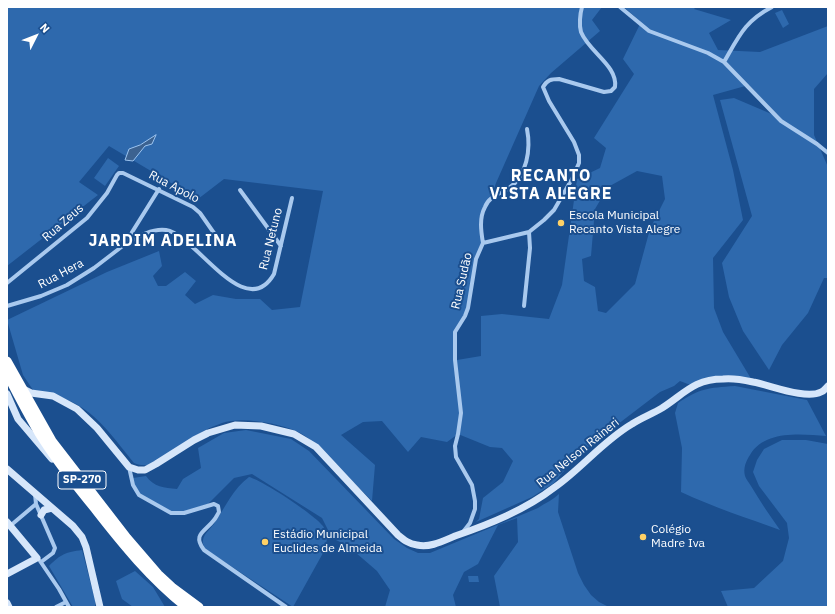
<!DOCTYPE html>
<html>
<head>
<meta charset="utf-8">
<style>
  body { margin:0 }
  #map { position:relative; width:835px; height:614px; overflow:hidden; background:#1b4f8f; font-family:"IBM Plex Sans",sans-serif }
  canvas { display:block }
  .frame { position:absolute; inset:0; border:8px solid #fff; pointer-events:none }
  .north { position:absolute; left:16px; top:16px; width:40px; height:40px; -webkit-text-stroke:3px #1b4f8f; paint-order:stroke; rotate:48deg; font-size:11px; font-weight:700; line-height:16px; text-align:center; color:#fff }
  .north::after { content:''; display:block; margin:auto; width:14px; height:18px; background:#fff; clip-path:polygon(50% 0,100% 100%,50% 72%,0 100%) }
</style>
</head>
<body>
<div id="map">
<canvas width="835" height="614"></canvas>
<div class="frame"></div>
<div class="north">N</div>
</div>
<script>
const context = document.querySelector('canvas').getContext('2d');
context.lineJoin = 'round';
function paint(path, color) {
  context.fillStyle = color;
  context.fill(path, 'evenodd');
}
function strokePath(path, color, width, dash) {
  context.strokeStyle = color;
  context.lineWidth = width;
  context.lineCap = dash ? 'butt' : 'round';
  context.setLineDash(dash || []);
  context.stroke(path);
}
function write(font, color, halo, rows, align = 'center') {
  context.font = font + ' "IBM Plex Sans",sans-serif';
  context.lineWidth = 4;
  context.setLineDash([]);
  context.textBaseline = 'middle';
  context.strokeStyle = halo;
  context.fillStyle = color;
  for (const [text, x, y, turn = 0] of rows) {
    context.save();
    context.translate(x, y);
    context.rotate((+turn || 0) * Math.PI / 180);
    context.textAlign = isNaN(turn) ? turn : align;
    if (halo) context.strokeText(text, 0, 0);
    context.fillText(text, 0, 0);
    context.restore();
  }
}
const green = new Path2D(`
  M7 7H602L592 20 600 31 551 73 539 86 496 183 491 198 485 207 481 225 483 243 476 259 468 308 455 332 457 360 481 356V316L502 314 549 319 562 285 577 179 600 168 606 148 594 138 634 74 623 59 641 22 624 7H696L694 9 731 20 709 33 718 50 760 52 828 26V73L814 89V135L828 167V278H824L808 313 782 345 769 370 743 331 729 297 722 263 752 216 720 100 734 98 781 118 749 85 713 95 733 170 743 220 713 258 714 308 723 332 753 382 724 379 693 386 680 381 674 386 660 392 588 447 563 472 554 483 532 497 476 522 479 519 483 498 503 482 513 461 502 448 490 447 458 434 447 442 421 437 408 452 382 421 363 422 341 435 375 465 372 501C358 487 343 472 329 458 319 449 309 436 296 431 279 423 240 416 222 423 214 426 204 430 197 435 178 446 157 473 134 463 116 441 98 414 72 402 59 396 46 393 33 390L23 375 7 320 107 272 159 251 162 266 153 276 158 286H166L185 272 196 281 185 295 195 304 213 295 236 299H260L272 310 300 307 323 191 224 179 198 199 109 146 79 182 98 195 7 266ZM637 171 662 176 665 199 650 229 635 284 606 313 598 311 595 287 584 281 582 259 591 256 595 209 608 187Z
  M782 10 789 24 783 28 775 13Z
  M108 158 119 166 105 186 94 178Z
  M735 386 807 400 826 436C801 434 764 430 750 455 746 461 743 468 745 476 746 479 749 483 751 486 760 501 770 516 780 530 747 518 713 507 681 492L682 448 675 413 678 403C701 388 707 388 735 386Z
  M246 430 291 439 309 451 394 539 407 548 418 553H430L538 508C545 503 553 500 559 494L558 512 578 573 584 585 591 595 599 602 609 607H500L494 576 518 542 517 518 498 525 478 564 464 572 453 595 456 607H385L390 590 377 571 348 546 332 538 322 518 252 474 234 478 208 504 184 512H172L139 495 133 485V478L146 476C154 487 164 488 177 489L183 479 201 468 198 448 224 433Z
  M782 440H806L828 444V607H728L721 591 754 588 783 561 789 538 787 523 759 486 753 472 757 460 764 449Z
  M249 477C262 480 315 515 323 526 329 535 327 544 323 553L293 607 205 549C204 546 202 543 203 540 204 533 212 528 215 522 226 506 233 489 249 477Z
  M82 550 95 600V607H73L49 566C61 554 66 552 82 550Z
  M135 571 153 587 165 607H133L122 599 116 581Z
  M468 576H478L479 582H469Z`);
const water = new Path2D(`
  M156 135 152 144 145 146 133 161 125 160 129 149 140 145Z`);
const street = new Path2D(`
  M620 7 649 31 708 53 724 62 781 121 817 144 828 153
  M724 62C739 36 745 21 772 7
  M240 190 281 246
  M483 243 529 232 544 220 554 210 572 179 579 163V155L574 142 549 101 543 87C547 80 551 79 559 79L604 92 611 91 615 87C618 66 589 52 581 32 579 25 580 14 582 7
  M483 243C481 231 479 218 485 207 489 196 500 194 509 188 527 176 531 149 527 129
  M124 245C136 238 151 228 166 230 196 235 245 324 274 274L292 198
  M7 283 87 218 107 193 117 175 119 173H123L193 207 200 213 223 246
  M7 306 41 296 67 285 94 268 124 245 159 189
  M524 306 530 248 529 232
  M129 467 133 485 139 495 171 513H184L214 504 218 506 219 512C217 515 216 518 214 520 205 532 192 534 204 550L286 607
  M35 494 36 504 55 548 53 553 41 562
  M10 526 36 504
  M463 532 470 523 475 509V501L472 485 456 457 455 446 458 434 461 413 455 360V332L465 316 468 308 476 259 483 243
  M40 561 59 589 69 607
  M56 607 66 602`);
const secondary = new Path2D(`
  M23 389 31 393 53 396 77 409 97 428 129 467 138 470H145L156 464 194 440 208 433 235 425 261 426 294 434 316 447 398 535C404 540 409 544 417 545 430 548 443 541 455 536 490 524 525 510 555 487 582 468 603 441 632 424 641 418 652 414 662 408 684 394 694 379 723 379 732 378 744 380 753 382 770 385 806 400 821 392 824 391 826 388 828 386
  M7 394 18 419 52 459
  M7 469 73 526 82 537 86 547 100 607
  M41 515 44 510 52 508
  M7 522 37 558 7 574
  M7 603 9 607`);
const highway = new Path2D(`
  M7 361 52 441 127 538 158 574 172 587 199 607
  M7 374C18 395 29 417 42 438 58 463 76 486 95 509 123 545 150 578 186 607`);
const markers = [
  [561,223,4,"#ffd166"],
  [643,537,4,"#ffd166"],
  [265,542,4,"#ffd166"]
];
const shields = [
  [82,480,48]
];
const shieldNames = [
  ["SP-270",82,480]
];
const streetNames = [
  ["Rua Apolo",174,187,28],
  ["Rua Zeus",63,223,-41],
  ["Rua Netuno",271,239,-76],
  ["Rua Hera",61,274,-28],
  ["Rua Sudão",462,281,-77],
  ["Rua Nelson Raineri",578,453,-39]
];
const poiNames = [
  ["Escola Municipal",569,216],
  ["Recanto Vista Alegre",569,230],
  ["Colégio",651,530],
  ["Madre Iva",651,544],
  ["Estádio Municipal",273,535],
  ["Euclides de Almeida",273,549]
];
const districtNames = [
  ["RECANTO",551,176],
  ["VISTA ALEGRE",551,194],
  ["JARDIM ADELINA",163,241]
];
paint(green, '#2e69ad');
paint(water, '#3c6290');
strokePath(water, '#9cc4f0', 1);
strokePath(street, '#a9c9ee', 4);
strokePath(secondary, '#d6e6fa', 7);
strokePath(highway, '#fff', 9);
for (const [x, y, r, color] of markers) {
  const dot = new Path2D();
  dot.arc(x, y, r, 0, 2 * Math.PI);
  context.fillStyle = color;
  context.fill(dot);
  strokePath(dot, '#1b4f8f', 1.5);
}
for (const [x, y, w] of shields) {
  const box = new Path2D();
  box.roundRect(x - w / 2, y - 9, w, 18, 3);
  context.fillStyle = '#1b4f8f';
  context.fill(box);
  strokePath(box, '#fff', 1);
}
write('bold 11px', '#fff', null, shieldNames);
write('12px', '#fff', '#1b4f8f', streetNames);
write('12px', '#fff', '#1b4f8f', poiNames, 'left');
context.letterSpacing = '1px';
write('bold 16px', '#fff', '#1b4f8f', districtNames);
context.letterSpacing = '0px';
</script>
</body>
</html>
